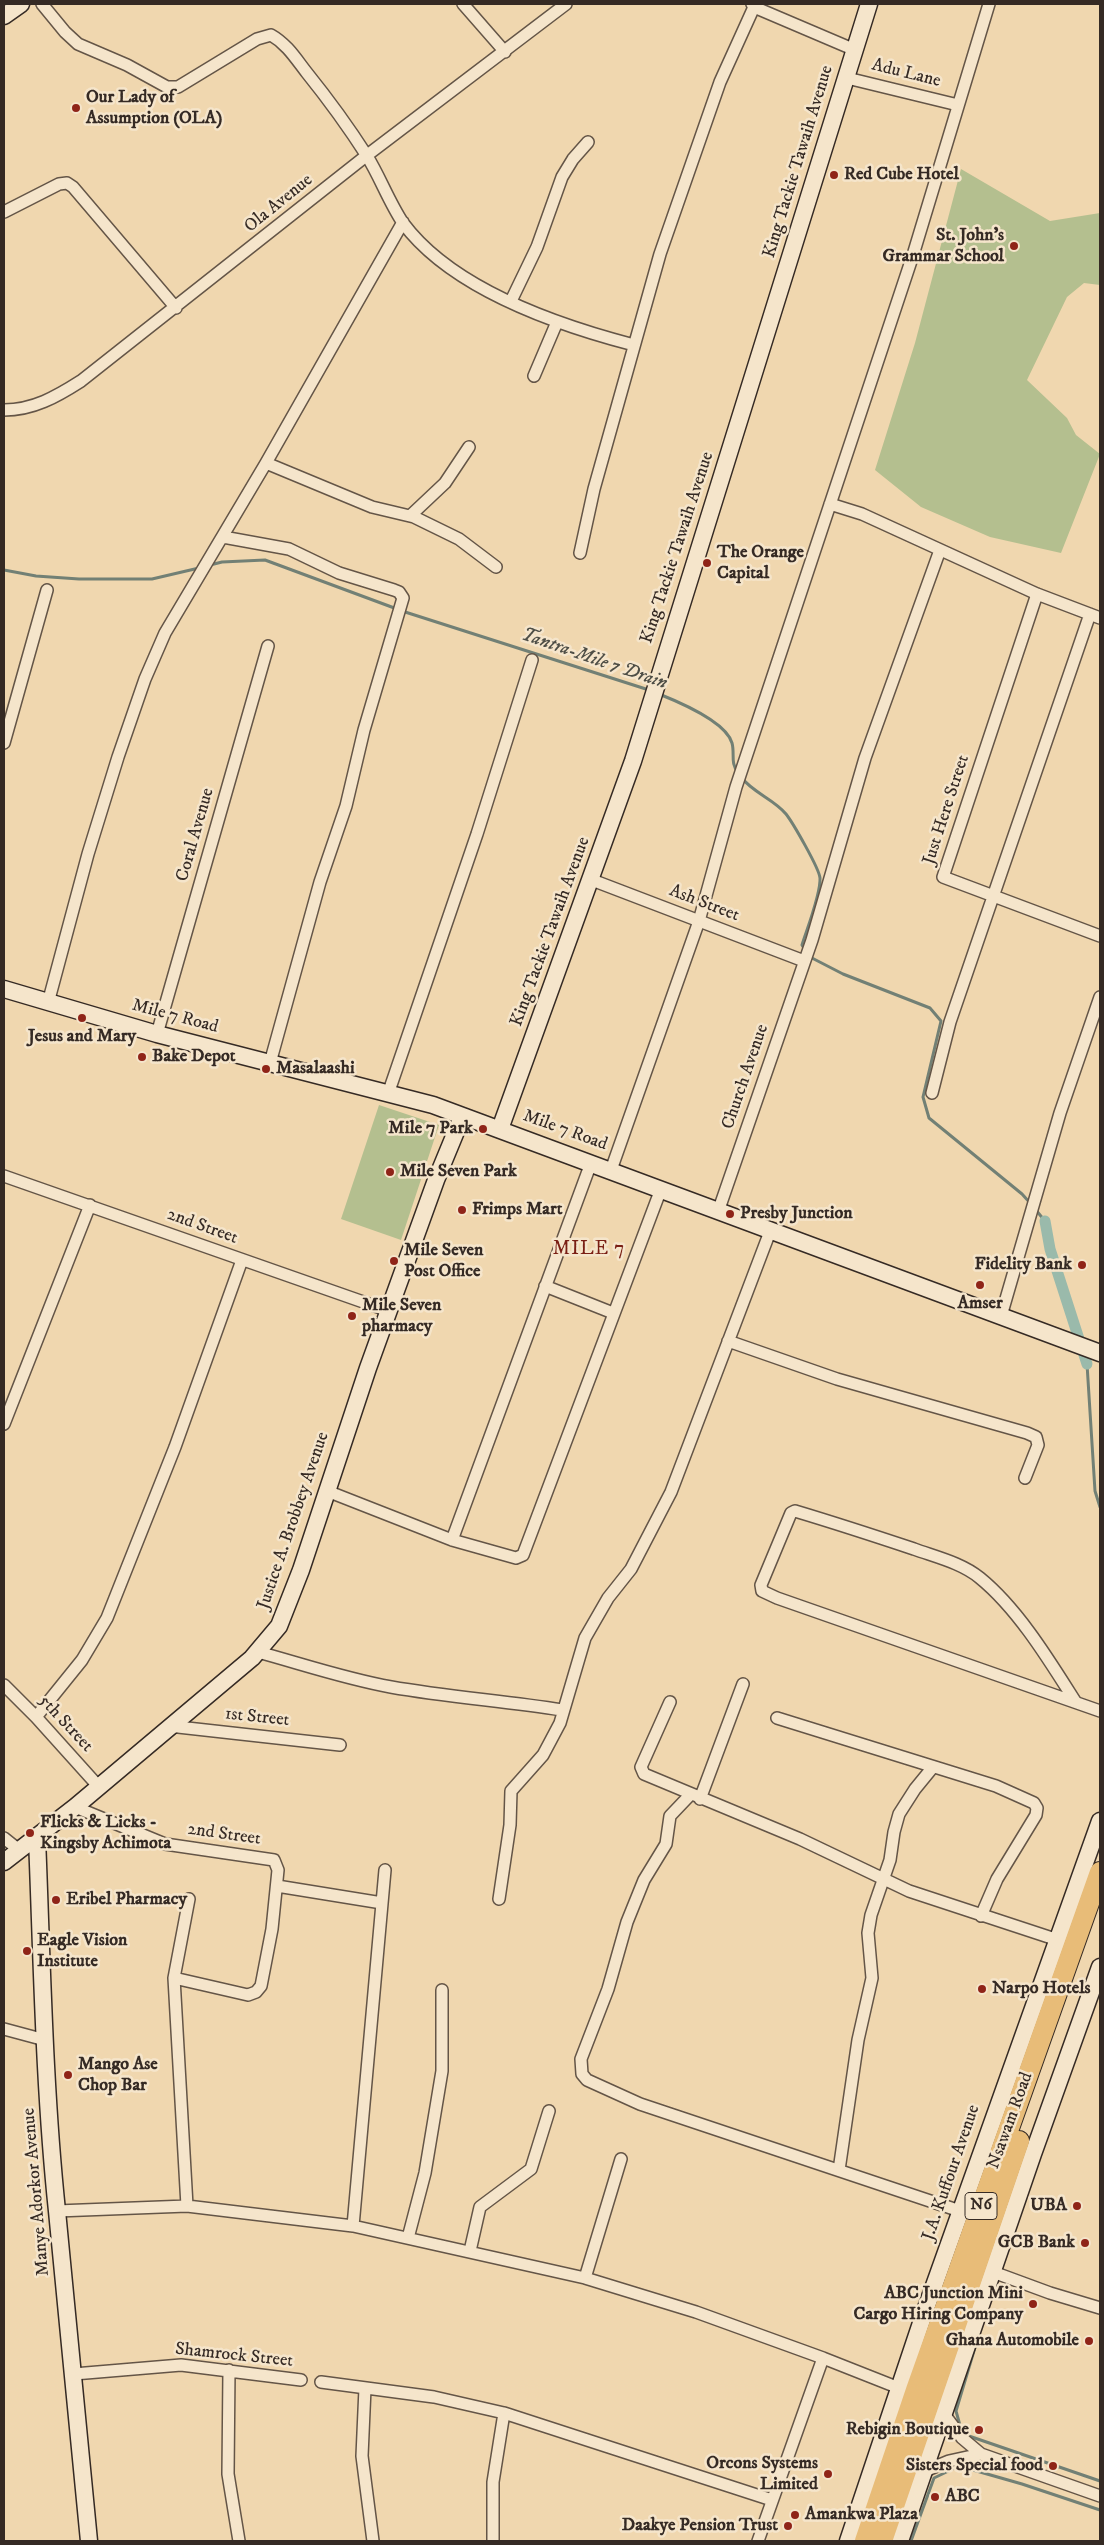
<!DOCTYPE html>
<html>
<head>
<meta charset="utf-8">
<style>
  body { margin:0 }
  #map { position:relative; width:1104px; height:2545px; overflow:hidden; background:#f0d7af; font-family:"IM FELL DW Pica",serif }
  canvas { display:block }
  .frame { position:absolute; inset:0; border:5px solid #352a24; pointer-events:none }
</style>
</head>
<body>
<div id="map">
<canvas width="1104" height="2545"></canvas>
<div class="frame"></div>
</div>
<script>
const context = document.querySelector('canvas').getContext('2d');
context.lineJoin = 'round';
function paint(path, color) {
  context.fillStyle = color;
  context.fill(path, 'evenodd');
}
function strokePath(path, color, width, dash) {
  context.strokeStyle = color;
  context.lineWidth = width;
  context.lineCap = dash ? 'butt' : 'round';
  context.setLineDash(dash || []);
  context.stroke(path);
}
function write(font, color, halo, rows, align = 'center') {
  context.font = font + ' "IM FELL DW Pica",serif';
  context.lineWidth = 5;
  context.setLineDash([]);
  context.textBaseline = 'middle';
  context.strokeStyle = halo;
  context.fillStyle = color;
  for (const [text, x, y, turn = 0] of rows) {
    context.save();
    context.translate(x, y);
    context.rotate((+turn || 0) * Math.PI / 180);
    context.textAlign = isNaN(turn) ? turn : align;
    if (halo) context.strokeText(text, 0, 0);
    context.fillText(text, 0, 0);
    context.restore();
  }
}
const green = new Path2D(`
  M961 169 1050 221 1100 213V285L1084 283 1067 297 1027 380 1067 418 1076 435 1100 454 1061 553 990 537 921 507 875 470 915 343Z
  M379 1105 439 1125 401 1240 341 1219Z`);
const stream = new Path2D(`
  M210 565 222 562 265 560 397 609
  M4 570 36 576 79 579H152L199 568
  M402 611 649 690
  M659 694C679 702 726 722 732 743 735 754 730 763 738 772
  M741 777C753 793 774 799 786 814 793 823 819 868 820 878 821 894 807 929 802 945L805 950
  M810 957 843 974 930 1008 941 1021 923 1097 929 1118 1022 1194 1031 1204
  M1035 1209 1045 1221
  M1087 1364 1095 1491 1100 1507
  M961 2429 956 2411 976 2344
  M966 2435 1100 2481
  M911 2541 934 2478 959 2466 1022 2484 1100 2510`);
const canal = new Path2D(`
  M1045 1221 1050 1249 1087 1364`);
const street = new Path2D(`
  M42 4 65 32 78 44 127 65 167 87H178L257 39 271 35C287 44 296 59 307 73 328 99 349 128 367 156 380 177 389 202 403 223 452 289 557 325 634 345
  M463 4 505 52
  M754 7 855 50
  M847 78 958 105
  M4 212 59 184 67 183 73 187 176 308
  M511 301 537 247 562 177 573 159 588 142
  M534 376 557 322
  M4 410C33 410 56 397 81 381L366 156 566 4
  M266 463 372 507 414 517 459 539 496 567
  M830 504 862 514 1037 594 1100 618
  M410 516 445 483 469 447
  M223 537 289 549 339 573 394 590 399 592 403 598 364 730 346 806 320 882 270 1063
  M580 553 594 489 660 254 720 82 754 7 752 4
  M1037 594 943 877 1100 936
  M4 743 47 590
  M592 880 804 961
  M48 1003 88 854 118 757 145 679 165 633 266 463 403 222
  M157 1034 268 646
  M932 1093 950 1022 1090 614
  M388 1094 477 834 532 660
  M611 1170 699 921 736 787 913 255 989 4
  M4 1176 389 1311
  M719 1209 812 940 865 758 940 550
  M545 1286 613 1313
  M1001 1316 1060 1113 1100 997
  M728 1341 837 1379 1027 1433 1036 1437 1038 1445 1025 1478
  M4 1424 90 1205
  M327 1491 452 1540 516 1558 523 1555 661 1189
  M452 1540 591 1163
  M258 1652C302 1664 346 1679 391 1687 448 1697 505 1701 562 1710
  M4 1685 36 1717 99 1787
  M1075 1701C1049 1660 1018 1609 980 1578 962 1563 936 1557 914 1549 875 1536 835 1523 795 1511L791 1513 761 1585 762 1591 777 1598 1100 1711
  M670 1702 641 1767 644 1774 800 1839 909 1891 1058 1940
  M36 1717 82 1660 107 1618 175 1447 242 1260
  M777 1718 996 1786 1034 1803 1037 1808 1036 1815 997 1879 981 1916
  M169 1726 340 1745
  M690 1795 670 1816 666 1844 644 1880 627 1922 608 1989 581 2059 582 2074 587 2080 640 2104 960 2211
  M700 1799 743 1684
  M75 1807 165 1844 274 1860 278 1870 272 1929 261 1986 256 1992 248 1995 174 1978
  M4 1838 19 1850
  M277 1886 382 1903
  M499 1899 510 1825 511 1791 543 1755 551 1740 560 1723 585 1638 608 1598 631 1569 671 1492 771 1229
  M4 2029 45 2040
  M839 2170 858 2040 872 1978 868 1933 871 1915 890 1860 894 1832 899 1814 915 1789 933 1767
  M187 2206 174 1978 189 1899
  M57 2211 187 2206 353 2226 585 2278 696 2312 823 2358 899 2388
  M353 2226 385 1870
  M408 2238 425 2173 442 2071V1990
  M470 2251 480 2207 531 2169 549 2111
  M993 2272 1050 2293 1100 2308
  M585 2278 621 2159
  M229 2370 228 2474 239 2541
  M74 2374 181 2365 301 2380
  M321 2382 434 2397 504 2413 772 2500
  M365 2388 362 2456 373 2541
  M944 2414 962 2438 981 2454 1100 2496
  M925 2471 949 2461 981 2454
  M493 2541V2482L504 2413
  M758 2541 823 2358`);
const secondary = new Path2D(`
  M4 16 21 4
  M4 989 157 1034 433 1105 1100 1353
  M500 1129 633 761 869 4
  M37 1838C42 1962 44 2087 57 2211 68 2321 79 2431 89 2541
  M4 1862 75 1807 252 1658 279 1626 301 1570 368 1368 436 1180 462 1117
  M848 2541 925 2311 1100 1821
  M900 2541 1033 2154 1100 1967`);
const highway = new Path2D(`
  M865 2541 916 2390 1100 1872
  M882 2541 1019 2141`);
const markers = [
  [76,108,5,"#8f2418"],
  [834,175,5,"#8f2418"],
  [1014,246,5,"#8f2418"],
  [707,563,5,"#8f2418"],
  [82,1018,5,"#8f2418"],
  [142,1057,5,"#8f2418"],
  [266,1069,5,"#8f2418"],
  [483,1129,5,"#8f2418"],
  [390,1172,5,"#8f2418"],
  [462,1210,5,"#8f2418"],
  [730,1214,5,"#8f2418"],
  [394,1261,5,"#8f2418"],
  [1082,1265,5,"#8f2418"],
  [980,1285,5,"#8f2418"],
  [352,1316,5,"#8f2418"],
  [30,1833,5,"#8f2418"],
  [56,1900,5,"#8f2418"],
  [27,1951,5,"#8f2418"],
  [982,1989,5,"#8f2418"],
  [68,2075,5,"#8f2418"],
  [1077,2206,5,"#8f2418"],
  [1085,2243,5,"#8f2418"],
  [1033,2304,5,"#8f2418"],
  [1089,2341,5,"#8f2418"],
  [979,2430,5,"#8f2418"],
  [1053,2466,5,"#8f2418"],
  [828,2474,5,"#8f2418"],
  [935,2497,5,"#8f2418"],
  [795,2515,5,"#8f2418"],
  [788,2526,5,"#8f2418"]
];
const shields = [
  [981,2206,32]
];
const shieldNames = [
  ["N6",981,2206]
];
const streetNames = [
  ["Adu Lane",906,74,14],
  ["King Tackie Tawaih Avenue",799,162,-73],
  ["Ola Avenue",279,204,-39],
  ["King Tackie Tawaih Avenue",678,548,-72],
  ["Just Here Street",947,810,-72],
  ["Coral Avenue",196,835,-74],
  ["Ash Street",704,904,21],
  ["King Tackie Tawaih Avenue",551,932,-70],
  ["Mile 7 Road",175,1017,15],
  ["Church Avenue",746,1077,-71],
  ["Mile 7 Road",565,1131,20],
  ["2nd Street",202,1227,20],
  ["Justice A. Brobbey Avenue",294,1521,-71],
  ["1st Street",257,1718,6],
  ["5th Street",65,1724,47],
  ["2nd Street",224,1835,8],
  ["Nsawam Road",1011,2121,-70],
  ["J.A. Kuffour Avenue",952,2173,-71],
  ["Manye Adorkor Avenue",37,2192,-95],
  ["Shamrock Street",234,2356,6]
];
const poiNames = [
  ["Our Lady of",86,98],
  ["Assumption (OLA)",86,119],
  ["Red Cube Hotel",844,175],
  ["St. John's",1004,236,"right"],
  ["Grammar School",1004,257,"right"],
  ["The Orange",717,553],
  ["Capital",717,574],
  ["Jesus and Mary",82,1037,"center"],
  ["Bake Depot",152,1057],
  ["Masalaashi",276,1069],
  ["Mile 7 Park",473,1129,"right"],
  ["Mile Seven Park",400,1172],
  ["Frimps Mart",472,1210],
  ["Presby Junction",740,1214],
  ["Mile Seven",404,1251],
  ["Post Office",404,1272],
  ["Fidelity Bank",1072,1265,"right"],
  ["Amser",980,1304,"center"],
  ["Mile Seven",362,1306],
  ["pharmacy",362,1327],
  ["Flicks & Licks -",40,1823],
  ["Kingsby Achimota",40,1844],
  ["Eribel Pharmacy",66,1900],
  ["Eagle Vision",37,1941],
  ["Institute",37,1962],
  ["Narpo Hotels",992,1989],
  ["Mango Ase",78,2065],
  ["Chop Bar",78,2086],
  ["UBA",1067,2206,"right"],
  ["GCB Bank",1075,2243,"right"],
  ["ABC Junction Mini",1023,2294,"right"],
  ["Cargo Hiring Company",1023,2315,"right"],
  ["Ghana Automobile",1079,2341,"right"],
  ["Rebigin Boutique",969,2430,"right"],
  ["Orcons Systems",818,2464,"right"],
  ["Limited",818,2485,"right"],
  ["Sisters Special food",1043,2466,"right"],
  ["ABC",945,2497],
  ["Amankwa Plaza",805,2515],
  ["Daakye Pension Trust",778,2526,"right"]
];
const waterNames = [
  ["Tantra-Mile 7 Drain",594,660,19]
];
const neighbourhoodNames = [
  ["MILE 7",589,1250]
];
paint(green, '#b4bf8f');
strokePath(stream, '#728075', 3);
strokePath(canal, '#9abaab', 11);
strokePath(street, '#645547', 14);
strokePath(secondary, '#352a24', 19);
strokePath(highway, '#352a24', 22);
strokePath(street, '#f5e5cb', 11);
strokePath(secondary, '#f5e5cb', 16);
strokePath(highway, '#e8bc78', 20);
for (const [x, y, r, color] of markers) {
  const dot = new Path2D();
  dot.arc(x, y, r, 0, 2 * Math.PI);
  context.fillStyle = color;
  context.fill(dot);
  strokePath(dot, '#f5e5cb', 2);
}
for (const [x, y, w] of shields) {
  const box = new Path2D();
  box.roundRect(x - w / 2, y - 13.5, w, 27, 4);
  context.fillStyle = '#f5e5cb';
  context.fill(box);
  strokePath(box, '#352a24', 1);
}
write('bold 16px', '#352a24', null, shieldNames);
write('18px', '#352a24', '#f5e5cb', streetNames);
write('bold 18px', '#352a24', '#f5e5cb', poiNames, 'left');
write('italic 19px', '#4e4e46', '#f5e5cb', waterNames);
context.letterSpacing = '1px';
write('19px', '#7a1f14', '#f5e5cb', neighbourhoodNames);
context.letterSpacing = '0px';
</script>
</body>
</html>
